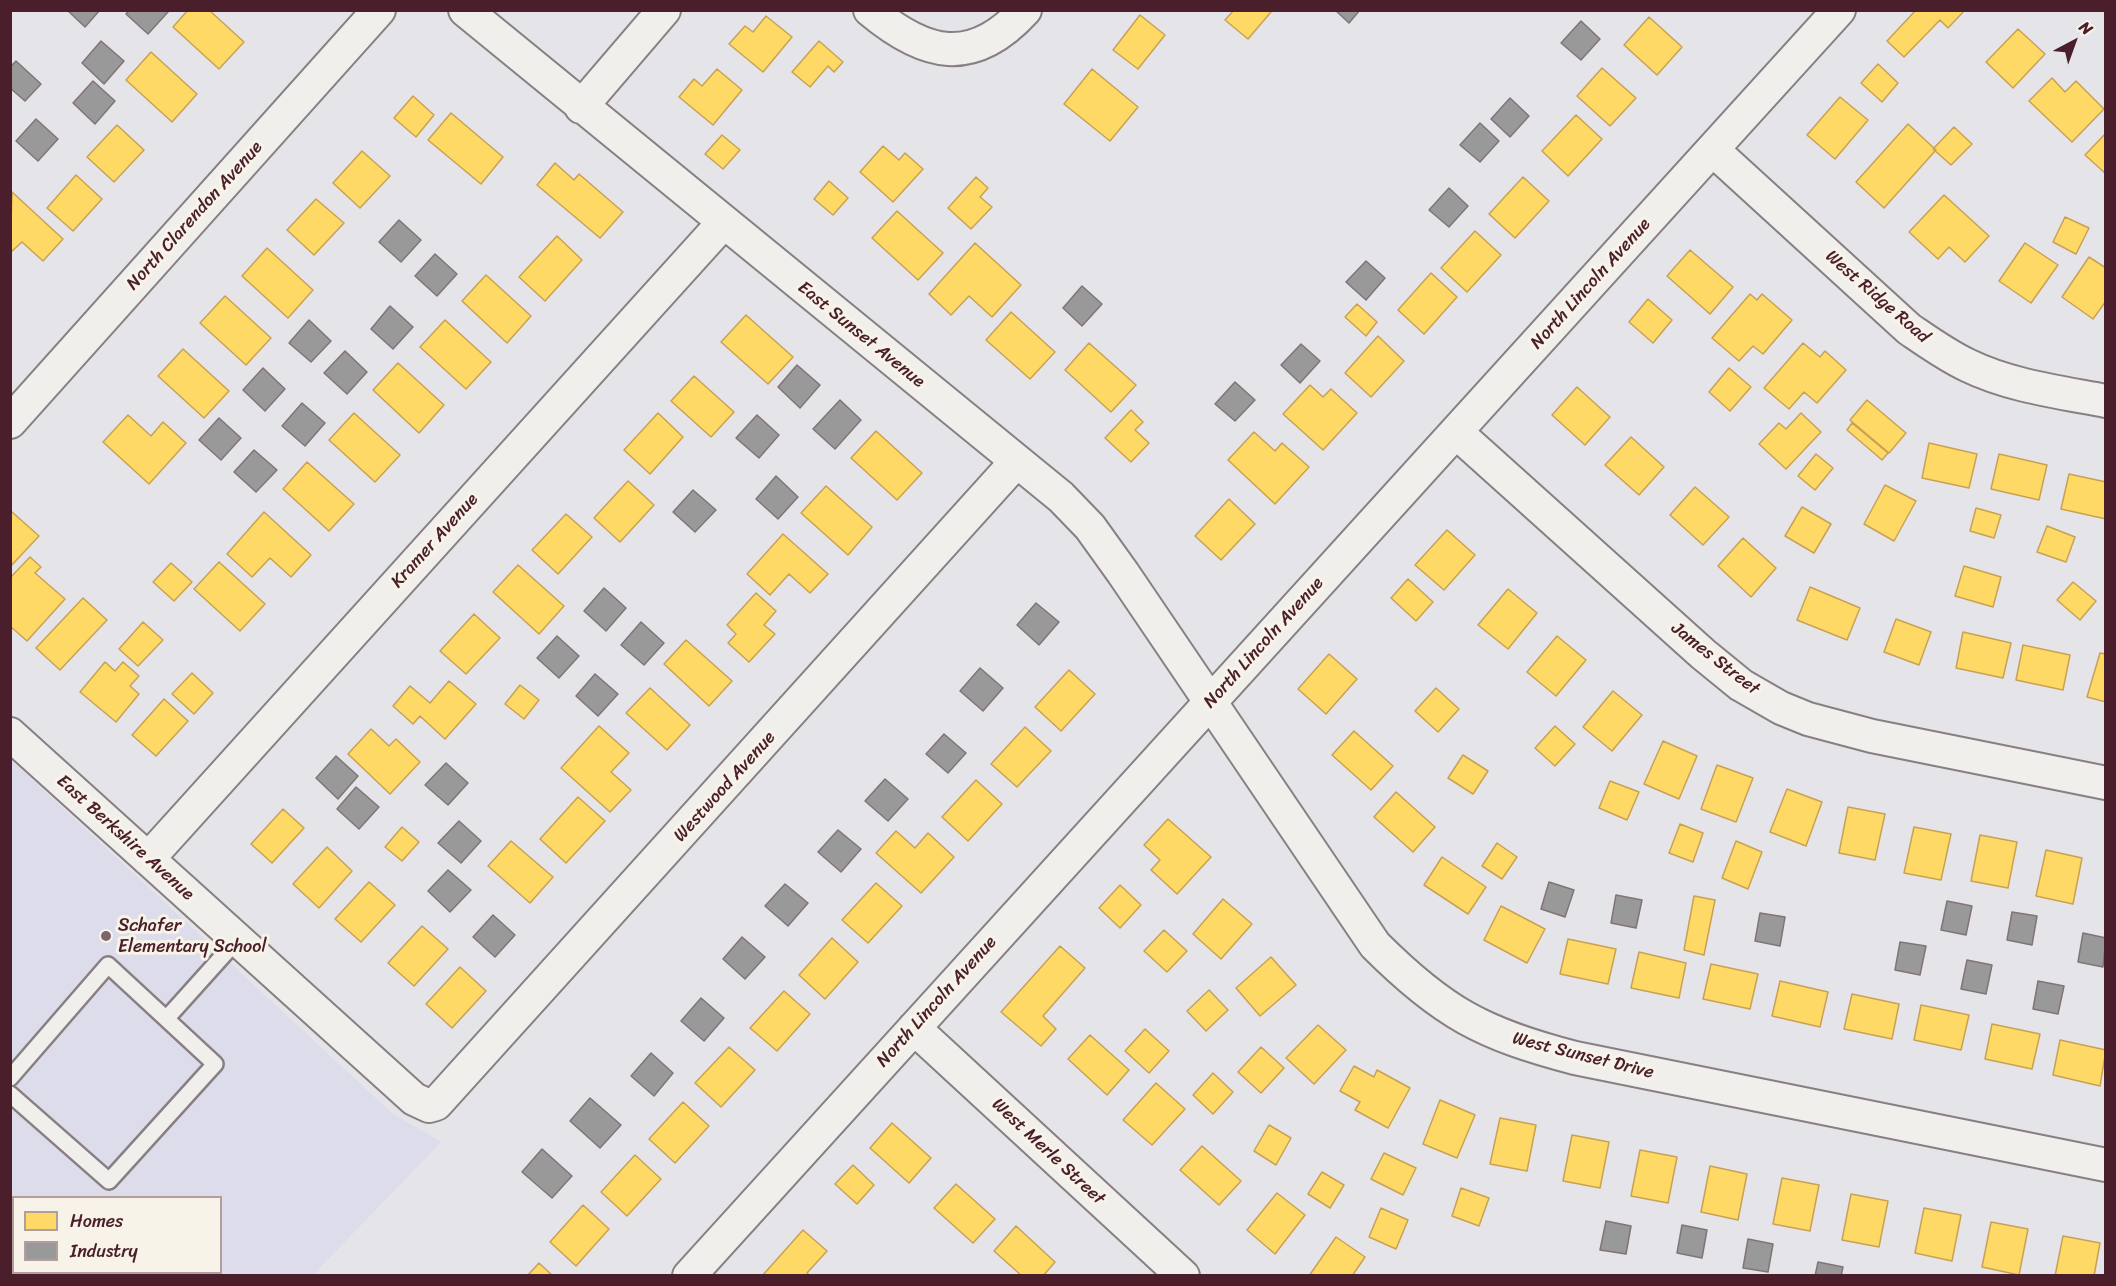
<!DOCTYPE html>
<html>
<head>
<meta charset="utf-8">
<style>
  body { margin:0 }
  #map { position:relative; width:2116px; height:1286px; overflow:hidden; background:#e5e4e8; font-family:Sriracha,sans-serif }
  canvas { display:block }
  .frame { position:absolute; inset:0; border:12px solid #4a1f2b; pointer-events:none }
  .legend { position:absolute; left:12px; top:1196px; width:210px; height:78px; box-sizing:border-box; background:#f7f3e8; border:2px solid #b29e9c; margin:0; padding:8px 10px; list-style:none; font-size:18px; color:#4a1f2b }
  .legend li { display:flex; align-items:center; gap:12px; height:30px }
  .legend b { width:30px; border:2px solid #b29e9c }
  .north { position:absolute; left:2044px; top:12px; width:60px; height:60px; -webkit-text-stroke:4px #f7f3e8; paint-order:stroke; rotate:41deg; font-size:16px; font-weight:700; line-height:24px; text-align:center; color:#4a1f2b }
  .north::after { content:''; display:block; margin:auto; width:21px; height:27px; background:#4a1f2b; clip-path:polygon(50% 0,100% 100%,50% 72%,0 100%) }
</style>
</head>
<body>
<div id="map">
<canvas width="2116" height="1286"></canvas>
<div class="frame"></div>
<ul class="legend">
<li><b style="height:16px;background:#ffd966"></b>Homes</li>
<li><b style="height:16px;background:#999"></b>Industry</li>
</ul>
<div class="north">N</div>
</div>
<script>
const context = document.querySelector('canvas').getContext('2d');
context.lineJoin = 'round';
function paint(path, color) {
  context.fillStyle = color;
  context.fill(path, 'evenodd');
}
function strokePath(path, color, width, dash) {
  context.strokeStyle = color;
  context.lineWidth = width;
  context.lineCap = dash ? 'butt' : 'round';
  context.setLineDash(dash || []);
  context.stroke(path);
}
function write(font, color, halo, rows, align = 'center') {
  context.font = font + ' Sriracha,sans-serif';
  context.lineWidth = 6;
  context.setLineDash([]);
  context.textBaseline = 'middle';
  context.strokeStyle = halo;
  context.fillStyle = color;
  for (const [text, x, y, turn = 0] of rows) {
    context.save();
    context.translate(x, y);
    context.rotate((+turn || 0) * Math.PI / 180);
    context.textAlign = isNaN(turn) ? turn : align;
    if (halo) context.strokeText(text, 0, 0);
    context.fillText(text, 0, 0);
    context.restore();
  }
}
const built = new Path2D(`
  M10 759 393 1114 441 1142 313 1275H11ZM14 1198H220V1272H14Z`);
const homes = new Path2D(`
  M188 10H209L244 42 219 69 173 27Z
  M1234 10H1269L1271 12 1248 39 1225 20Z
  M1916 10H1965L1948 28 1940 20 1904 57 1887 41Z
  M1140 15 1165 35 1138 69 1113 50Z
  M766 16 792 37 763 72 729 44 745 26 753 32Z
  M1649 17 1682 47 1657 75 1624 45Z
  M2018 29 2045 54 2013 88 1986 62Z
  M819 41 843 62 834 72 828 66 810 87 792 72Z
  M151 52 197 94 172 122 126 80Z
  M1878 64 1898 83 1882 102 1861 83Z
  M1602 68 1636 98 1610 126 1577 96Z
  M717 69 742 90 713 125 679 97 694 79 702 86Z
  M1092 69 1138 107 1110 141 1064 104Z
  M2052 78 2065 92 2076 81 2104 109 2072 142 2029 101Z
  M413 96 434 115 416 137 394 118Z
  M1840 97 1868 120 1835 159 1807 135Z
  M451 113 503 157 481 184 428 140Z
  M1576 115 1602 139 1568 176 1542 151Z
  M1908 124 1936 150 1884 208 1856 182Z
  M117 125 144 150 114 182 87 157Z
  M1954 127 1972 144 1951 165 1933 149Z
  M2106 133V174L2085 155Z
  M722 135 740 150 723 169 705 154Z
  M883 146 899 160 905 153 923 169 893 202 860 172Z
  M362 151 390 176 360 208 333 183Z
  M555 163 574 180 579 174 623 212 600 238 537 185Z
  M76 175 102 199 73 231 47 208Z
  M976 177 988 188 980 197 992 207 971 229 948 208Z
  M1523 177 1549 201 1515 238 1489 214Z
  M829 181 848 198 833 215 814 199Z
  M12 192 63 239 43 261 22 242 10 253Z
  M1944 195 1989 236 1965 262 1949 247 1938 259 1909 232Z
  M316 199 344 223 314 255 287 230Z
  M897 211 943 253 918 280 872 238Z
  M2065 217 2089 228 2076 254 2053 242Z
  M1475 231 1501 255 1467 292 1441 268Z
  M557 236 582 260 545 301 519 277Z
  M975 243 1021 285 992 317 969 296 951 315 929 294Z
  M2025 243 2058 265 2031 303 1999 281Z
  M267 248 313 290 288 318 242 276Z
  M1690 250 1733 287 1710 314 1667 276Z
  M2089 257 2106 268V301L2093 319 2062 297Z
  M1431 273 1457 297 1424 334 1398 310Z
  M486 275 531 316 507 343 462 301Z
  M1750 294 1757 300 1762 294 1792 320 1763 354 1753 346 1739 361 1712 338Z
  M225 296 271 338 246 365 200 323Z
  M1648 299 1672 320 1653 343 1629 322Z
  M1357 304 1377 322 1366 336 1345 317Z
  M1011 312 1055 352 1030 379 986 340Z
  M746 315 793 357 768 384 721 342Z
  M445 320 491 362 466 389 420 347Z
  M1378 336 1404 361 1371 397 1345 373Z
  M1089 343 1136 385 1111 412 1065 370Z
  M1803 343 1820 357 1825 351 1846 370 1817 403 1804 392 1789 409 1764 388Z
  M183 349 229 391 204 418 158 376Z
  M398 363 444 405 419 433 373 390Z
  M1729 368 1751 387 1730 411 1709 392Z
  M694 376 734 412 711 437 671 401Z
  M1310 385 1323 397 1331 389 1357 413 1323 450 1283 414Z
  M1577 387 1610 417 1585 445 1552 415Z
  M1867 400 1906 433 1889 453 1850 420Z
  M1131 410 1143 422 1135 430 1149 443 1131 462 1105 438Z
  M354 413 400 455 375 482 329 440Z
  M658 413 683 437 650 474 624 450Z
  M1801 413 1821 432 1786 469 1759 444 1779 423 1786 429Z
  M128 415 151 436 163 422 186 443 149 484 103 442Z
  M1852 423 1888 453 1882 460 1847 430Z
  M876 431 922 473 897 500 851 458Z
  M1254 432 1275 451 1282 443 1309 467 1275 504 1228 460Z
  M1631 437 1664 467 1639 495 1605 465Z
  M1929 443 1977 454 1969 488 1922 478Z
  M1816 454 1833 468 1815 490 1798 476Z
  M1999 454 2047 465 2039 500 1991 489Z
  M307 462 354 504 329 531 283 489Z
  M2069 474 2106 482V519L2061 509Z
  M628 481 654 505 620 542 594 518Z
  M1885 485 1916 501 1894 541 1864 524Z
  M826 486 872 527 848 555 801 513Z
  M1695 487 1729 517 1703 545 1670 515Z
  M1229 499 1255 524 1221 560 1195 536Z
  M1802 507 1831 524 1814 553 1785 536Z
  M1976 508 2001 515 1994 538 1970 531Z
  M12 512 39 536 10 567V513Z
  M264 512 311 555 291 577 270 558 252 577 227 554Z
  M566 514 592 537 558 574 532 550Z
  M2047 526 2075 537 2066 562 2037 552Z
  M1447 530 1475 555 1444 590 1415 565Z
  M783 534 828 574 810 593 789 574 770 595 747 574Z
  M1743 538 1776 568 1751 597 1718 566Z
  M30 557 41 567 35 573 65 599 27 641 10 626V578Z
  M219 562 265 604 240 631 194 589Z
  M171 563 192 582 174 601 153 582Z
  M518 565 564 606 539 634 493 592Z
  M1964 566 2001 577 1993 607 1955 596Z
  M1408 579 1433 602 1416 621 1391 598Z
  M2073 582 2096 601 2080 620 2057 600Z
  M1810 587 1860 608 1847 640 1797 620Z
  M1508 589 1537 613 1508 649 1478 625Z
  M756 593 776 611 764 625 775 634 749 662 728 643 736 634 727 625Z
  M83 598 107 620 60 670 36 648Z
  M474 614 500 638 466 674 440 651Z
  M1896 619 1931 632 1919 665 1884 652Z
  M143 622 163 640 138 666 119 649Z
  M1963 632 2011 643 2003 678 1956 668Z
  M1557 636 1586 660 1556 696 1527 672Z
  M686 640 732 681 709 706 664 664Z
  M2023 645 2070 655 2063 690 2016 680Z
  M2100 653 2106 654V702L2087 697Z
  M1329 654 1357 679 1326 714 1298 689Z
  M105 662 115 671 123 662 139 676 130 686 139 694 116 722 80 692Z
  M1069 670 1095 694 1061 731 1035 707Z
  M192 673 213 693 194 714 172 694Z
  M449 681 476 704 445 739 420 716 413 724 393 706 410 686 430 703Z
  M520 685 539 700 524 719 505 704Z
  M650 688 690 725 667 750 626 713Z
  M1436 688 1459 709 1438 732 1415 711Z
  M1613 691 1642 715 1612 751 1583 727Z
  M164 699 188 721 156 756 132 735Z
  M599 726 629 753 611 772 631 790 610 812 561 768Z
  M1555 726 1575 744 1555 766 1535 748Z
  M1025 727 1051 751 1017 787 991 764Z
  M371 729 389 746 396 739 420 762 390 794 348 754Z
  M1354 731 1393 766 1371 790 1332 755Z
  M1663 741 1697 756 1679 799 1644 784Z
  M1463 755 1488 771 1473 794 1448 778Z
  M1717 765 1753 778 1736 822 1701 809Z
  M976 780 1002 804 968 841 942 817Z
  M1610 781 1639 792 1627 820 1599 808Z
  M1787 789 1822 802 1806 846 1770 832Z
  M1396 792 1435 827 1413 852 1374 817Z
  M578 797 605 821 566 863 540 839Z
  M1848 807 1885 814 1875 860 1839 853Z
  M283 809 304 828 272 863 251 844Z
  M1168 819 1211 857 1177 894 1151 870 1160 860 1144 845Z
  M1680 824 1703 833 1693 862 1669 853Z
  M402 827 419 842 402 861 385 847Z
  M1914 827 1951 834 1941 880 1904 873Z
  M896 831 915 848 928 833 954 857 921 893 876 853Z
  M1980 835 2017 842 2008 888 1971 881Z
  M511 841 553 877 530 903 488 866Z
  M1736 841 1762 852 1748 889 1722 878Z
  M1497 843 1517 857 1502 879 1482 866Z
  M327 847 352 871 319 908 293 884Z
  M2046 850 2082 858 2073 904 2036 896Z
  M1442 857 1486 887 1468 914 1424 885Z
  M369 882 395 905 361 942 335 919Z
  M876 883 902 906 868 943 842 920Z
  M1120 885 1141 905 1120 928 1099 908Z
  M1694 896 1715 900 1704 955 1684 950Z
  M1223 899 1252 924 1221 959 1193 934Z
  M1501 906 1545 929 1527 963 1484 940Z
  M422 926 448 949 414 986 388 963Z
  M1164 930 1187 951 1167 972 1144 951Z
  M832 938 858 962 825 999 799 975Z
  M1568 939 1616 949 1608 984 1560 974Z
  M1060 946 1085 968 1043 1016 1056 1029 1041 1046 1001 1012Z
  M1639 952 1686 963 1679 998 1631 988Z
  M1271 957 1296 985 1260 1016 1236 988Z
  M1711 964 1758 974 1750 1009 1703 999Z
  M460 967 486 991 452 1028 426 1004Z
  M1780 981 1828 992 1820 1027 1772 1016Z
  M1209 990 1228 1010 1206 1031 1187 1011Z
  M784 991 810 1014 777 1051 750 1028Z
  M1852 994 1899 1004 1892 1039 1844 1029Z
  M1921 1005 1969 1015 1961 1050 1914 1040Z
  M1992 1024 2040 1034 2032 1069 1985 1059Z
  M1318 1025 1346 1050 1314 1084 1286 1058Z
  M1145 1029 1169 1051 1149 1073 1125 1051Z
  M1090 1035 1129 1070 1107 1095 1068 1059Z
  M2060 1040 2106 1050 2100 1086 2053 1075Z
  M729 1047 755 1070 721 1107 695 1083Z
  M1261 1047 1284 1068 1261 1093 1238 1072Z
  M1354 1066 1374 1077 1377 1070 1410 1088 1388 1128 1355 1110 1360 1102 1340 1091Z
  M1213 1073 1233 1092 1213 1114 1193 1095Z
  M1156 1083 1185 1109 1152 1145 1123 1120Z
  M1440 1100 1475 1115 1457 1158 1423 1144Z
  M683 1102 709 1126 675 1163 649 1139Z
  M1500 1118 1536 1125 1527 1171 1490 1164Z
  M892 1123 931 1158 909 1183 870 1148Z
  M1269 1125 1291 1138 1276 1165 1254 1151Z
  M1572 1135 1609 1142 1600 1188 1563 1181Z
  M1202 1146 1241 1181 1219 1205 1180 1170Z
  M1640 1150 1677 1157 1668 1203 1631 1196Z
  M1384 1153 1416 1168 1403 1195 1371 1179Z
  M635 1155 661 1179 627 1216 601 1192Z
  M853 1165 874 1185 857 1204 835 1184Z
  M1710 1166 1747 1174 1738 1220 1701 1212Z
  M1322 1172 1344 1185 1330 1208 1308 1194Z
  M1782 1178 1819 1185 1810 1231 1773 1224Z
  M956 1184 995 1219 973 1243 934 1208Z
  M1461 1188 1489 1198 1479 1226 1452 1216Z
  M1277 1193 1305 1215 1275 1254 1247 1230Z
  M1851 1194 1888 1201 1879 1247 1842 1240Z
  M583 1205 609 1229 576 1266 550 1242Z
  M1381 1208 1408 1220 1396 1249 1369 1237Z
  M1924 1208 1961 1215 1952 1261 1915 1253Z
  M1991 1222 2028 1229 2019 1275 1982 1267Z
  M1016 1226 1055 1262 1043 1276H1022L994 1251Z
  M803 1230 827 1251 807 1273 810 1276H762Z
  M2063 1236 2100 1243 2094 1276H2055Z
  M1336 1237 1365 1257 1352 1276H1309Z
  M539 1263 553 1276H527Z`);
const industry = new Path2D(`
  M67 10H100L85 27Z
  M129 10H166L168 12 148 34 126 14Z
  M1335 10H1360L1349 23Z
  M1581 21 1600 39 1581 60 1561 43Z
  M101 41 124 61 104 84 82 63Z
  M16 61 41 84 25 101 10 88V67Z
  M93 81 115 101 95 124 73 103Z
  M1510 98 1529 116 1510 137 1491 119Z
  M36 119 58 139 38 161 16 141Z
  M1480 123 1499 141 1480 162 1460 145Z
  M1449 188 1468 206 1449 227 1429 210Z
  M399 220 421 240 401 262 379 242Z
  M435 254 457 274 437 296 415 276Z
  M1366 261 1385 278 1366 300 1346 282Z
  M1082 286 1102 304 1082 326 1063 308Z
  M390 306 413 327 393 349 371 329Z
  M309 320 331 341 311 362 289 343Z
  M1301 344 1320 361 1300 383 1281 365Z
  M345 351 367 372 347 394 324 373Z
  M797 365 820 385 800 408 778 387Z
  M263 368 285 389 265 411 243 390Z
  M1235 382 1255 400 1235 421 1215 404Z
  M840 400 861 420 835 449 813 429Z
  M302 403 325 423 305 446 282 426Z
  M757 415 779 435 759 458 736 438Z
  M219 418 241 438 221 460 199 440Z
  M254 450 277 470 256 492 234 472Z
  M776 476 798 497 778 519 756 499Z
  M693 490 716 510 695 532 673 512Z
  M604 588 626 608 606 631 584 611Z
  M1036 603 1059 622 1039 645 1017 625Z
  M641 622 664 643 644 665 621 645Z
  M557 636 579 656 559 678 537 658Z
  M980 668 1003 688 983 711 960 691Z
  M595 674 618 694 598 716 576 696Z
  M944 734 966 753 948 773 926 754Z
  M336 756 358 776 338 799 316 778Z
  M446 763 468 783 448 805 425 785Z
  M885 779 908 799 888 821 865 801Z
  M356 787 379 807 359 829 337 809Z
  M459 821 481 841 461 863 438 843Z
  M838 830 861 849 841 872 818 852Z
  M448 870 471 890 450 912 428 891Z
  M1549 882 1574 890 1565 917 1541 909Z
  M785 884 808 903 788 926 765 906Z
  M1616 895 1642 900 1636 928 1611 923Z
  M1947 901 1972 906 1966 935 1941 930Z
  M2012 912 2037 916 2032 945 2007 940Z
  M1760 913 1785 917 1780 946 1755 941Z
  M493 915 515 935 495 957 473 937Z
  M2083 933 2106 938 2103 967 2078 962Z
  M742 937 765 957 745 979 723 959Z
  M1900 942 1926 946 1920 975 1895 970Z
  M1967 960 1992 965 1986 994 1961 989Z
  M2038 981 2064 986 2058 1014 2033 1009Z
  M701 998 724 1018 704 1041 681 1021Z
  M651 1053 673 1073 654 1096 631 1076Z
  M590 1098 621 1125 600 1148 570 1121Z
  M542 1149 572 1176 552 1198 522 1172Z
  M1606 1221 1631 1226 1626 1254 1600 1250Z
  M1682 1225 1707 1230 1702 1258 1677 1253Z
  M1748 1239 1773 1244 1768 1272 1743 1268Z
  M1818 1262 1843 1267 1841 1276H1815Z`);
const service = new Path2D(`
  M167 1018 238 939
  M10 1078 108 965 215 1064 109 1181 10 1094`);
const minor = new Path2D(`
  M465 10 1061 497 1090 527 1123 573 1375 945C1443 1013 1483 1034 1575 1058L2106 1165
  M870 10C925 56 972 68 1025 10
  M581 107 664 10
  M1713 150 1909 329C1928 342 1946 355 1967 365 2010 386 2059 392 2106 401
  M10 422 379 10
  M1456 432 1703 654 1741 685 1781 708 1808 719 1872 736 2106 783
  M10 734 414 1099 429 1106 436 1104 1016 462
  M148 859 723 223
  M914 1028 1183 1276
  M689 1276 1839 10`);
const markers = [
  [106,936,6,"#80646d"]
];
const streetNames = [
  ["North Clarendon Avenue",195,216,-48],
  ["North Lincoln Avenue",1591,284,-48],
  ["West Ridge Road",1877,297,41],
  ["East Sunset Avenue",861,335,39],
  ["Kramer Avenue",435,541,-48],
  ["North Lincoln Avenue",1264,643,-48],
  ["James Street",1715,659,38],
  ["Westwood Avenue",725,787,-48],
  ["East Berkshire Avenue",125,838,42],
  ["North Lincoln Avenue",937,1002,-48],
  ["West Sunset Drive",1583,1056,14],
  ["West Merle Street",1048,1152,43]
];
const poiNames = [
  ["Schafer",118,926],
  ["Elementary School",118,947]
];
paint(built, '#dddcea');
paint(homes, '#ffd966');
strokePath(homes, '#c9a154', 1.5);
paint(industry, '#999');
strokePath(industry, '#817478', 1.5);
strokePath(service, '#887f83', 20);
strokePath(minor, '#887f83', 36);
strokePath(service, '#f0efec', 15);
strokePath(minor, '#f0efec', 32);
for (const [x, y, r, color] of markers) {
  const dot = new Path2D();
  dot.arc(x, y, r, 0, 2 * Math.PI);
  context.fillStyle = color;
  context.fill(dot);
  strokePath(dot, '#f7f3e8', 2);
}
write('18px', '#4a1f2b', '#f7f3e8', streetNames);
write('18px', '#4a1f2b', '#f7f3e8', poiNames, 'left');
</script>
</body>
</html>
